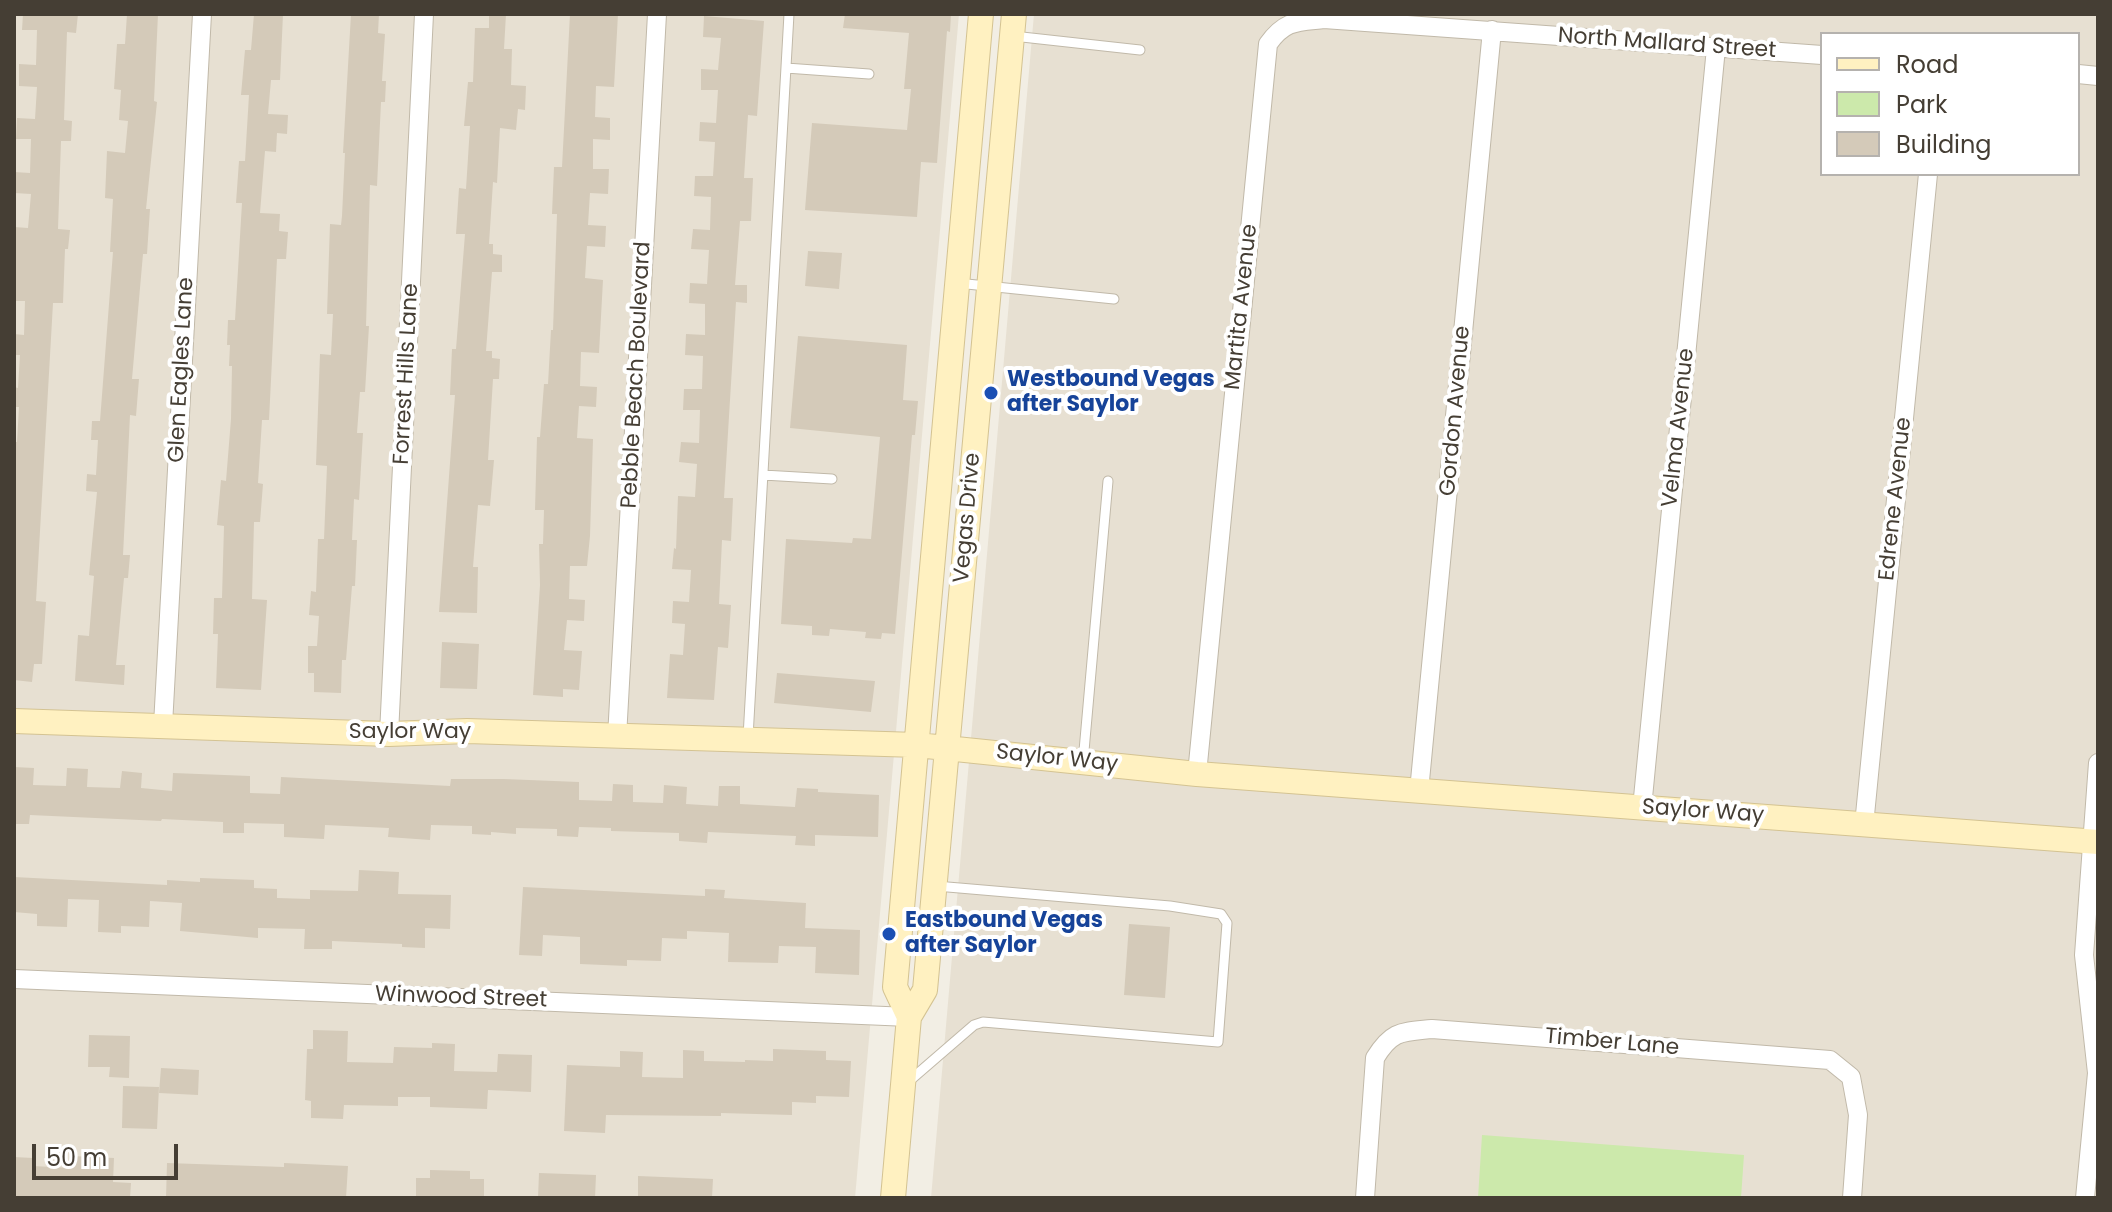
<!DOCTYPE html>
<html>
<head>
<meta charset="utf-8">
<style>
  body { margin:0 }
  #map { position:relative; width:2112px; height:1212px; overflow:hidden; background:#f2eee4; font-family:Poppins,sans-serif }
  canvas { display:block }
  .frame { position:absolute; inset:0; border:16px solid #453e34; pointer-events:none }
  .legend { position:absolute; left:1820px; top:32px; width:260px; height:144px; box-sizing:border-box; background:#fff; border:2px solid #b5b2ae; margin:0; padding:10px 14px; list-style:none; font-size:24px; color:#453e34 }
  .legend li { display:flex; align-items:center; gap:16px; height:40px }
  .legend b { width:40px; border:2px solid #b5b2ae }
  .scale { position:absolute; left:32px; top:1144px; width:146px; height:36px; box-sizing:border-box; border:4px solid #453e34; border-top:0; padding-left:10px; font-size:24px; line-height:28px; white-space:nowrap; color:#453e34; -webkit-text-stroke:6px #fff; paint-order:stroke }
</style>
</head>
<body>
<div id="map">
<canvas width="2112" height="1212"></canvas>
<div class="frame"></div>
<ul class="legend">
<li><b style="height:10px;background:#fff1c1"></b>Road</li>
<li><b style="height:22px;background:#cce9ab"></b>Park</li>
<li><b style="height:22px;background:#d4cab9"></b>Building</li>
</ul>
<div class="scale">50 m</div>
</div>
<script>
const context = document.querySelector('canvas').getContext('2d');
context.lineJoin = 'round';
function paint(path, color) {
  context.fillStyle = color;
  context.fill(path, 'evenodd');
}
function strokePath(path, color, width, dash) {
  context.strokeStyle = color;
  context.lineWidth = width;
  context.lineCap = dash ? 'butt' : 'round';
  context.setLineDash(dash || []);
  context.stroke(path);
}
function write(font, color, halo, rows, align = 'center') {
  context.font = font + ' Poppins,sans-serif';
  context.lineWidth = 8;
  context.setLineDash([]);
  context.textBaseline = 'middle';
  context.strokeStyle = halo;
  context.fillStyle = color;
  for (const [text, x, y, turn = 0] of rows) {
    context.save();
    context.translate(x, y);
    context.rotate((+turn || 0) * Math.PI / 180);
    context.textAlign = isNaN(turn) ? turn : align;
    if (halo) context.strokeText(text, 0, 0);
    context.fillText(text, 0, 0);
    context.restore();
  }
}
const residential = new Path2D(`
  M14 14H959L855 1198H14Z
  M1034 14H2098V1198H931ZM1822 34H2078V174H1822Z`);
const green = new Path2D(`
  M1482 1135 1744 1155 1741 1198H1478Z`);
const building = new Path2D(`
  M23 14H78L76 33 67 32 64 120 72 121 71 141H61L58 229 70 230 68 249H65L63 303H53L36 601 46 602 42 664H34L32 682 14 680V442H17L19 407H14V387L18 388 20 355H14V334L24 335 25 301H14V227L28 228 31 194 14 193V172L30 173 31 139H16L17 118 35 119 37 87 19 86V64L36 65 37 30H22Z
  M127 14H158L154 101 157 102 146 209H150L147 254H143L132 379H139L136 416 130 415 127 477 123 555H130L128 578H124L116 665H125L124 685 75 681 78 635 89 636 94 576 89 575 97 492 86 491 87 474 96 475 98 440H91L92 421H100L113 252H110L113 199 105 198 107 151 125 153 128 121 119 120 121 90 114 89 117 44H125Z
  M254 14H283L280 80H271L268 114 288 115 287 134 277 133 276 152 265 151 260 213 280 214 279 231 288 232 286 259H277L269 420H262L258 483 263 484 260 522H254L252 599 267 600 261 690 216 688 218 634H213L214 598H222L224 526 217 525 221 480 226 481 231 419 232 366H229L230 345H227L228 320H235L242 203H236L239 161H245L249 95H241L245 50H251Z
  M351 14H379L378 33 385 34 382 81H386L385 102H381L377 186 370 185 366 326H369L365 392H360L357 433H363L359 500 354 499 352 540H357L355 586H352L346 660H342L341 693 314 692V673H308V646H317L319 616 309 615 311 591 316 592 318 539H324L327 466 316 465 320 354 331 355 333 314H327L330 224 341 225 342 216 345 153H343Z
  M489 14H506L504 49H512L511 85 526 86 525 110 518 109 516 130 500 128 497 183 493 182 489 244H493V254L502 255V272H492L486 351H492V358L500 359 499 379H493L488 460H494L490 506 478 505 473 567H478L477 613 439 612 455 395H450L452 349H456L465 234H456L459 188 466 189 470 126H464L468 82H473L475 28H489Z
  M570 14H618L614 87 596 86 595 117 610 118V140L593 139V169H609L608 194 590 193 588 225 606 226 605 247 587 246 585 278 603 280 599 353 581 352 580 386 597 387 596 407 579 406 577 438 593 439 590 536 587 566H570L569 599 585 600 584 621 567 620 564 650 582 651 579 690 563 689V697L533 695 540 585 539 544H543L544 510H535L537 437H540L544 384H548L551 330H553L557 214H552L554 167H562Z
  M845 14H951L950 32 947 31 937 163 921 162 917 217 805 210 812 123 907 130 911 89H904L909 33 843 28Z
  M704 16 764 21 757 116 748 115 744 178H753L751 221H740L735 285H747V303L736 302 724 498H733L731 541 722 540 719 604 731 605 728 648 718 647 714 700 667 698 670 654 683 655 685 624 672 623 673 601 689 602 691 570 672 569 674 548 676 549 678 496 695 497 697 464 679 462 681 442 699 443 700 410H683L684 389H702L703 356 685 355 686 334 705 335V304L689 303 690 283 707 284 709 250 691 249 693 229 710 230 711 197 694 196 695 176H713L715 142 699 141 700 122 716 123 718 90H701V69L718 70 721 38 703 37Z
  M808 251 842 253 839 289 805 286Z
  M798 336 907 345 903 400 918 401 915 435H912L895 634 882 633 881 639 865 638 866 632 830 629 829 636 812 635V626L781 624 786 539 852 543 853 538 871 539 880 437 790 428Z
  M442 642 479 644 477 689 440 688Z
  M777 673 875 681 871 712 774 703Z
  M14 767 34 768 33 785 66 786 67 768 88 769 87 787 120 788 122 771 142 773 141 788 172 791 173 773 250 776V793L280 794 281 777 450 786 451 779H504L579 782V800L612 801 613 784 633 785V802L663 803 664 785 687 787 686 804 718 806 719 786H740V804L795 807 797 788 818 789V792L879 795 878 837 815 835V846L795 845 796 836 708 832 707 843 679 841V833L611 831V828L579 827 578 837 557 836V829L516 828V834L491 832V835L472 834V826L431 825 430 840 388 837 389 828 325 825 324 839 284 837V824L244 823V833H223V822L162 819 161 821 30 815 29 824H14Z
  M359 870 399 872 398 894 451 895 450 929 425 928V948L402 947V944L332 941V949H304L305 929 258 928V938L180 931 182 903 150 901 149 927 121 926V933L98 932 99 900 68 899 67 927 37 926V914L14 912V877L167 885V880L200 882V878L254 880V888L277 889V898L310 899V890L358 891Z
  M523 887 705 896V889L725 890 724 898 806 903 805 928 860 930 859 975 815 973 816 947 779 946 778 963 728 962 729 933 687 931V939L662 938 661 961 627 960V966L580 964V937L543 935 542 956 519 955Z
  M1129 924 1170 927 1165 998 1124 995Z
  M313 1030 348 1031 347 1062 393 1063 394 1047 432 1048V1043L455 1044 454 1071 497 1072 498 1054 532 1055 531 1092 488 1090 487 1109 430 1107V1097H398V1106L344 1105 343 1119 311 1118V1101L305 1100 307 1049H313Z
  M89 1035 130 1036 129 1078 109 1077 110 1067H88Z
  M773 1049 826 1051V1060L851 1061 849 1097 816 1096V1103L792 1102V1115L721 1113V1116L606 1115 605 1133 564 1131 567 1065 620 1067V1051L643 1052 642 1077 683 1078V1050L704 1051V1061L745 1062V1060L773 1061Z
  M161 1068 199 1070 198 1095 159 1093Z
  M123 1086 159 1087 157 1129 122 1128Z
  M72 1156 114 1158 113 1182 131 1183 130 1198H14V1157L33 1158V1166L71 1168Z
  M167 1163 284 1167V1163L348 1166 346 1198H166Z
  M430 1170 470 1171V1179H484V1198H416V1178H430Z
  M539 1173 596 1175 595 1198H538Z
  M638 1176 713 1179 712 1198H638Z`);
const lane = new Path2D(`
  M1013 36 1140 50
  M786 68 869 74
  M957 283 1114 299
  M763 475 832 479
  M748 737 789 14
  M1083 762 1108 481
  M908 1082 974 1025 983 1022 1218 1042 1227 923 1221 914 1170 906 936 886`);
const street = new Path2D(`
  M2078 74 2098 76
  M163 725 202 14
  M389 734 424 14
  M617 737 657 14
  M1197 774 1268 44C1285 20 1297 22 1324 19L1822 55
  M1419 791 1492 30
  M1642 808 1716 48
  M1864 825 1928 174
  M14 979 909 1017
  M1365 1198 1375 1058C1392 1030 1402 1032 1432 1029L1830 1060 1851 1077 1858 1115 1852 1198
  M2085 1198 2097 1073 2084 955 2098 763`);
const secondary = new Path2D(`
  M14 721 389 734 467 731 917 745 1197 774 2098 842
  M909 1017 895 987 981 14
  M893 1198 909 1017 925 990 1014 14`);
const markers = [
  [991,393,8,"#1a4fb4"],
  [889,934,8,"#1a4fb4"]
];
const streetNames = [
  ["North Mallard Street",1667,44,4],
  ["Martita Avenue",1242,307,-84],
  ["Glen Eagles Lane",182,370,-87],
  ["Forrest Hills Lane",407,374,-87],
  ["Pebble Beach Boulevard",637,375,-87],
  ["Gordon Avenue",1456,411,-85],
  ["Velma Avenue",1679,428,-84],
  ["Edrene Avenue",1896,499,-84],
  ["Vegas Drive",968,518,-85],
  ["Saylor Way",410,732],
  ["Saylor Way",1057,759,6],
  ["Saylor Way",1703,812,4],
  ["Winwood Street",461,998,2],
  ["Timber Lane",1612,1043,5]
];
const transitNames = [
  ["Westbound Vegas",1007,380],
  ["after Saylor",1007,405],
  ["Eastbound Vegas",905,921],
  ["after Saylor",905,946]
];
paint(residential, '#e7e0d2');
paint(green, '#cce9ab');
paint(building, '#d4cab9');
strokePath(lane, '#c1b9a9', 11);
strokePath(street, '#c1b9a9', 20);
strokePath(secondary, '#d4c392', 26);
strokePath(lane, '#fff', 9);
strokePath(street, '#fff', 18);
strokePath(secondary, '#fff1c1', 24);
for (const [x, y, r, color] of markers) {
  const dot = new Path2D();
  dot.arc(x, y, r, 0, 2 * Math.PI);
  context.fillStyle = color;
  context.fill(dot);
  strokePath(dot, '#fff', 3);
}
write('22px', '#453e34', '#fff', streetNames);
write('bold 22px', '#164399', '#fff', transitNames, 'left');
</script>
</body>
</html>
